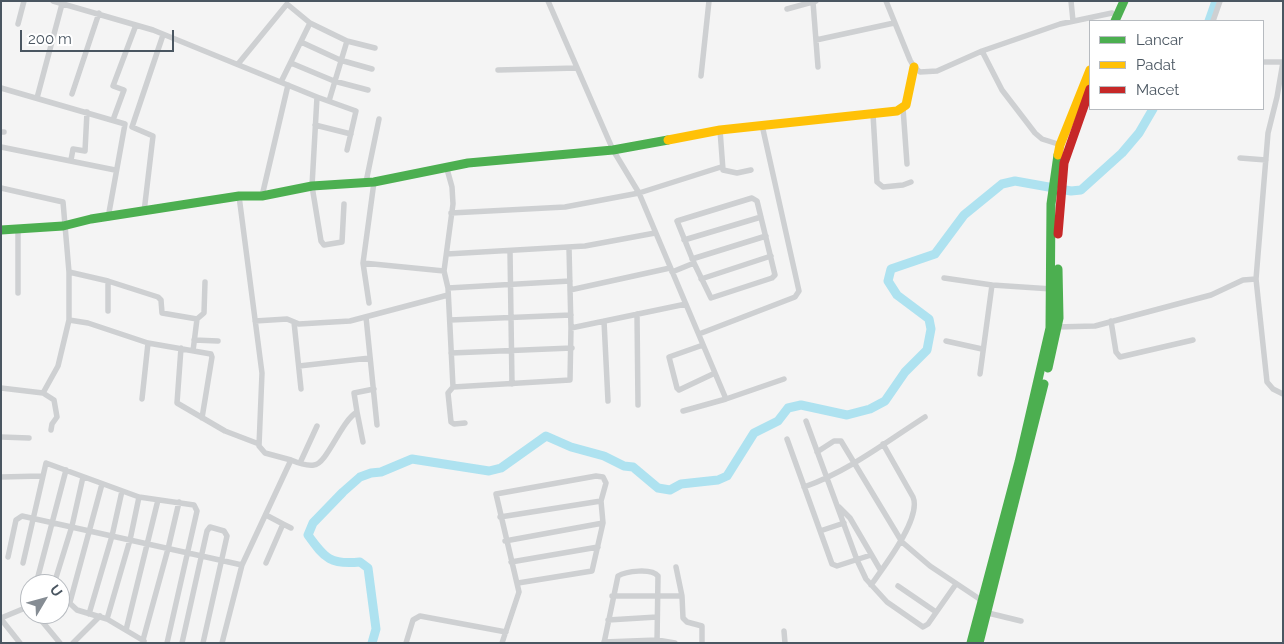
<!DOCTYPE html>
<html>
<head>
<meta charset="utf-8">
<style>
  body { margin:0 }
  #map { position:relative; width:1284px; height:644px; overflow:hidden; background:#f4f4f4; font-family:Raleway,sans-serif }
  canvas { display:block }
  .frame { position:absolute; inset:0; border:2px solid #4a5661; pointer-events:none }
  .legend { position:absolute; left:1089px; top:20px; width:175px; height:90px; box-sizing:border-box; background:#fff; border:1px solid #b7bbc0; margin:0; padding:6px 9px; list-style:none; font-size:15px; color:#4a5661 }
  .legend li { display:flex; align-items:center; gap:10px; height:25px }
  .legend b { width:25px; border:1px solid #b7bbc0 }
  .north { position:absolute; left:20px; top:574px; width:50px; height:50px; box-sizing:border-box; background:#fff; border:1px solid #b7bbc0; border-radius:50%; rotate:53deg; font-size:14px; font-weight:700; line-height:20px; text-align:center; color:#4a5661 }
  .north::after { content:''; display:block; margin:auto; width:18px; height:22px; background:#868d94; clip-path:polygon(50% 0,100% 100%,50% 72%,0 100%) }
  .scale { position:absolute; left:20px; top:30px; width:154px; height:22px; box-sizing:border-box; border:2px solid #4a5661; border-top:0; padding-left:6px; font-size:15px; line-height:18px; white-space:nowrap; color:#4a5661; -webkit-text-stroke:4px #fff; paint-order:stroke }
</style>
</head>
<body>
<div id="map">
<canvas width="1284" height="644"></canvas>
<div class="frame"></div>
<ul class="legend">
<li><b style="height:6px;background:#4caf50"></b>Lancar</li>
<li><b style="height:6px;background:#ffc107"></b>Padat</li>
<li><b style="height:6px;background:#c62828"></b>Macet</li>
</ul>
<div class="north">U</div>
<div class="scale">200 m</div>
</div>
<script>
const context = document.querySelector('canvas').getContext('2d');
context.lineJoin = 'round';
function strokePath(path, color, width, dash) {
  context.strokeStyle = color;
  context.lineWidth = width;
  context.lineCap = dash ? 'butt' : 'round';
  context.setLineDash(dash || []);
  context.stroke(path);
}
const river = new Path2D(`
  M1209 21 1216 1
  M372 643 376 629 368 568 360 562C331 565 325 559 308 535L313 523 343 492 360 477 371 473 381 472 412 459 489 471 501 468 546 436 571 447 604 456 624 466 633 467 658 488 670 490 681 484 718 480 727 476 754 433 778 421 788 408 801 405 847 415 870 409 885 401 905 372 927 350 931 329 929 319 897 295 888 281 891 269 935 254 964 215 1002 184 1015 181 1071 191 1081 190 1122 153 1139 133 1153 109`);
const street = new Path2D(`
  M53 1 153 30 317 97 356 111 347 150
  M548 1 613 150 639 193 726 399
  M886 1 910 60 914 67 920 72 937 71 982 51 1002 90 1035 133 1042 139 1061 145
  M1071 1 1073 21
  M813 2 818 67
  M787 9 816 1
  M1213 21 1220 1
  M18 24 24 1
  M816 40 894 23
  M301 42 340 60 372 69
  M982 51 1060 24 1112 13
  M1263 62H1282
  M1283 62 1277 97 1268 133 1256 279 1267 382 1273 389 1283 394
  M291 63 334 81 368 90
  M238 64 287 4 310 23 347 41 375 48
  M498 70 577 68
  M701 76 709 1
  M281 82 310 23
  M1 88 125 124 108 218
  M72 94 99 13
  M317 97 312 186 321 241 324 245 342 242 344 204
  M37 98 62 4
  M329 101 347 41
  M903 108 907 164
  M873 114 877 182 883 187 903 185 911 182
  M113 120 124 90 113 86 136 25
  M315 125 351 134
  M720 130 723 170 737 173 751 170
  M1 132H4
  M1 147 115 170
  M1240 158 1266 160
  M71 160 73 149 85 151 87 112
  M447 169 452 187 453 204 444 271 448 288 453 387 570 380 571 328 569 248
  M366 182 379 119
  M374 182 363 263 444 271
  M1 188 63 202 69 272V320L58 366 43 393 1 388
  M262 196 288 85
  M752 198 757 201 775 275 772 278 711 298 694 263 677 221Z
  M144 212 153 136 132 127 163 35
  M451 213 565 207 639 193 721 167
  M18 229V293
  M684 240 761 217
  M510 251 512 384
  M447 254 585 246 655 233
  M692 259 766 236
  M363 263 369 303
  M69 272 108 281 158 297 161 300 162 313 197 319
  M672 272 694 263
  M944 278 992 285
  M701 279 771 256
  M448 288 570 281
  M570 290 670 268
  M108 311V281
  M637 314 638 405
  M366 317 377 425
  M69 320 88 323 148 343 211 354 212 357 202 418
  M450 320 571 315
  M255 321 287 319 299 324 350 321 448 295
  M604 321 608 401
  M1111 321 1116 352 1120 357 1193 340
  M294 322 301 389
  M1056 327 1095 326 1211 295 1243 280 1256 279
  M571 328 686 304
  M699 334 795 297 799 291 762 125
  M194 340 218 341
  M946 341 982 349
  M703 345 669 357 677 388 679 390 715 373
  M181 348 177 403 225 431 259 444
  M193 351 197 319 204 313 205 282
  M451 353 572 348
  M299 366 370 358
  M980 374 992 285 1052 289
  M453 387 448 393 451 422 454 424 465 423
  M43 393 54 400 57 417 52 424 51 430
  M142 399 148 343
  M683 411 726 399 784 379
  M357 412 363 442
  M806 421 857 560 866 579 887 602 923 627 928 624 956 584
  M1 437 29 438
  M787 439 832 564 837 566 871 555
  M817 452 834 441H841L902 542 930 566 984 602
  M291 460C298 463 307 466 314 465 327 464 341 421 357 412L354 393 374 389
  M300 463 317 426
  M1 477 41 476
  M804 487C849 471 886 442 925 417
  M839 507 850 518 881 571
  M500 517 601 501 603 523 592 571 518 583
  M283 524 291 528
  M820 531 844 523
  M505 541 603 523
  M8 557 16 520 22 516 242 565
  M511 562 598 547
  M23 563 46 463 139 497 194 505 197 511 167 643
  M266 563 283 524 266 515
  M676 567 682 596 683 618 687 622 702 626V643
  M36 584 66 470
  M54 584 72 526 83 477
  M871 585C883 568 922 518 913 497L883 444
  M898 586 936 612
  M60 594 77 610 107 619 144 641
  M612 596H682
  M70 602 102 484
  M984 612 1021 621
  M36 614 60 643
  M89 614 112 536 122 491
  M1 618 30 606
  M1 619 20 643
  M107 619 130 540 139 497
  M608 620 657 617
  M126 630 158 500
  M784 631 785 643
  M143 640 168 549 179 502
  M604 642 657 640 675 643
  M73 643 100 616
  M182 643 207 531 210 527 224 531 227 536 203 643
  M222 643 242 565 291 460 265 453 259 446 262 373 239 196
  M406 643 413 620 420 616 506 632
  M502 643 519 592 496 494 596 476 603 477 606 483 601 501
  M604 643 618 576C626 571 652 568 658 576L657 643`);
const fast = new Path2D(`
  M1115 21 1124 1
  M1 230 63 226 91 219 239 196H262L312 186 374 182 468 163 613 150 668 140
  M1048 368 1059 318 1058 269
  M971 643 1019 462 1050 328 1051 204 1058 155
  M979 643 1044 384`);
const slow = new Path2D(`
  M668 140 720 130 897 111 906 105 914 67
  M1058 155 1060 145 1090 70`);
const jam = new Path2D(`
  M1058 234 1064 163 1090 89`);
strokePath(river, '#aee2f0', 9);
strokePath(street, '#ced0d2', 5.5);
strokePath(fast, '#4caf50', 9);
strokePath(slow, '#ffc107', 9);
strokePath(jam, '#c62828', 9);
</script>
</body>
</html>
